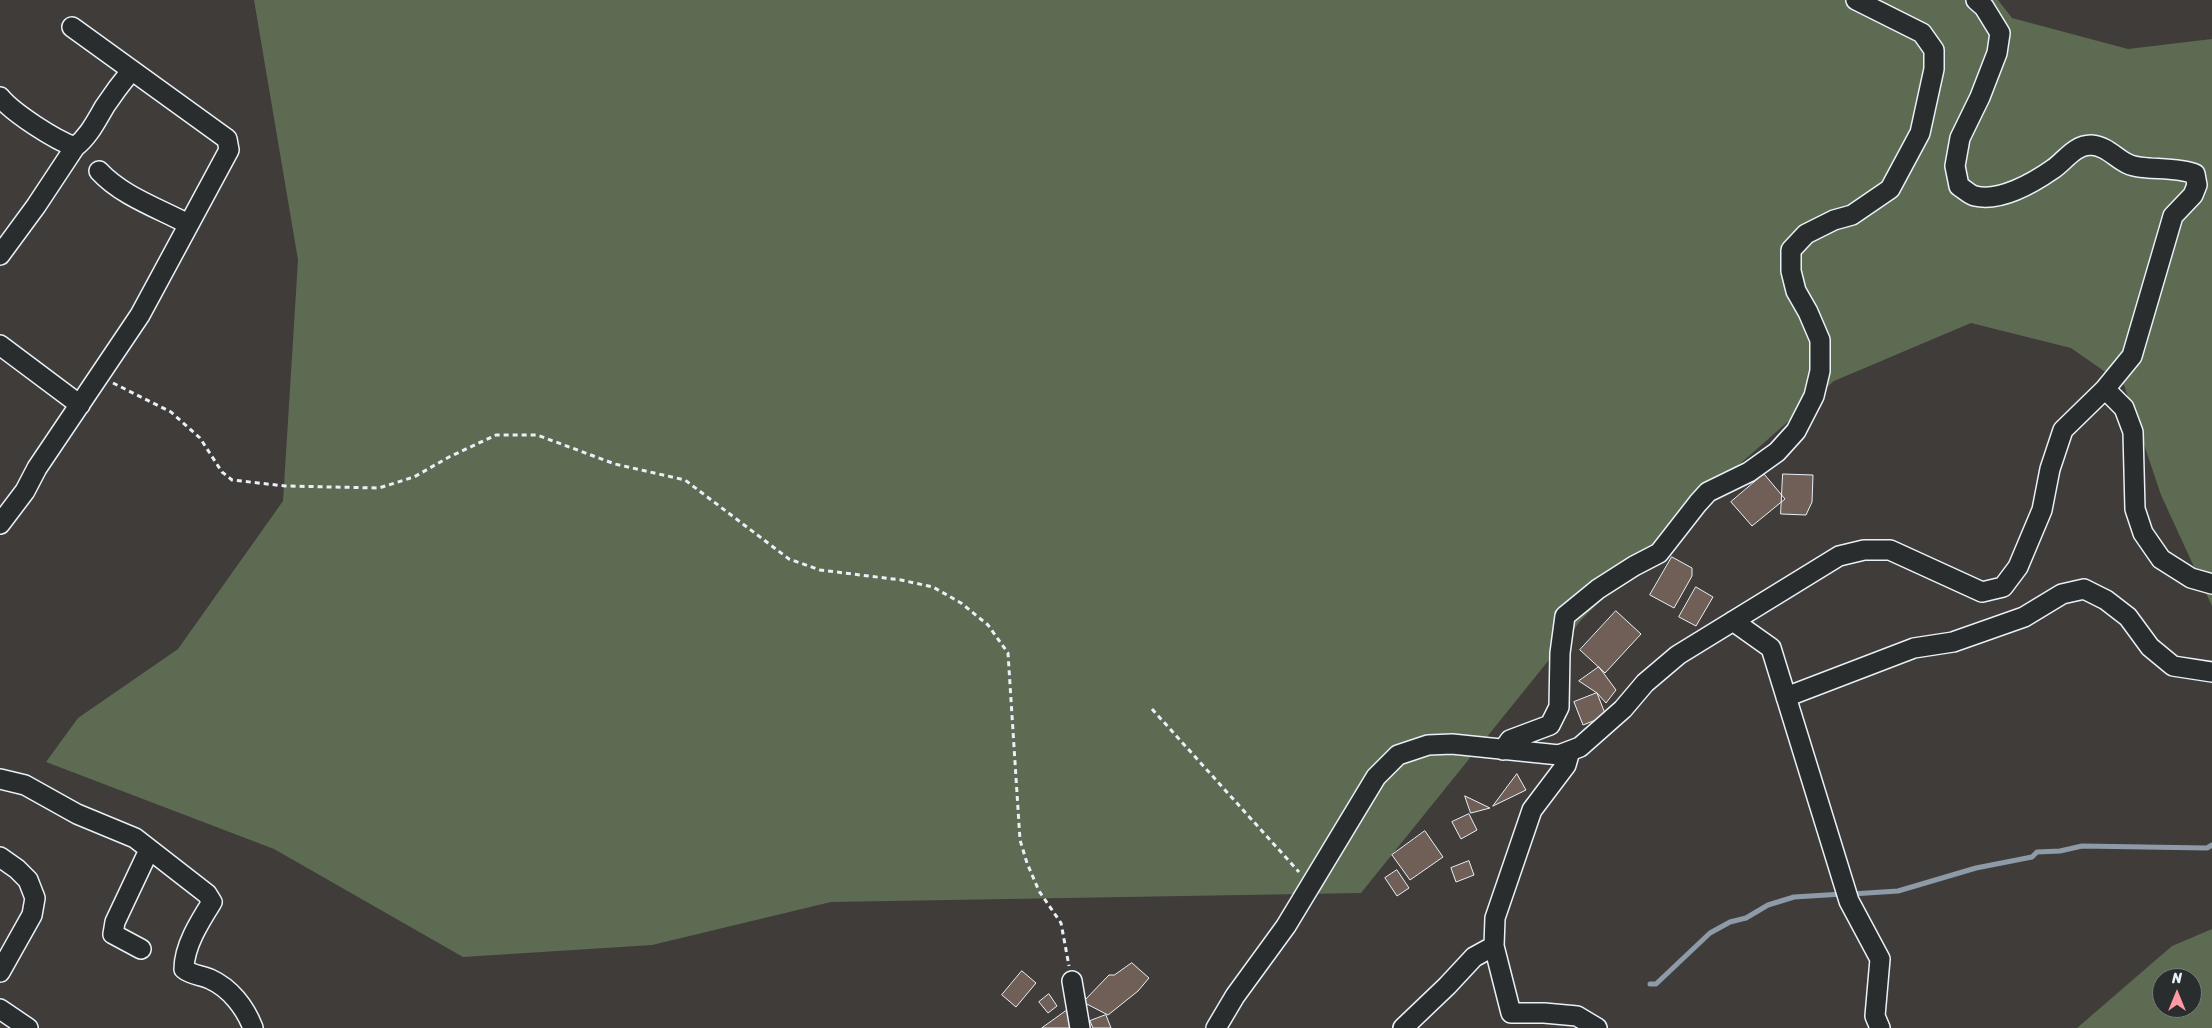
<!DOCTYPE html>
<html>
<head>
<meta charset="utf-8">
<style>
  body { margin:0 }
  #map { position:relative; width:2212px; height:1028px; overflow:hidden; background:#3f3c3a; font-family:Sriracha,sans-serif }
  canvas { display:block }
  .north { position:absolute; left:2152px; top:968px; width:50px; height:50px; box-sizing:border-box; background:#2a2d2e; border:1px solid #767b7f; border-radius:50%; rotate:0deg; font-size:14px; font-weight:700; line-height:20px; text-align:center; color:#e8f1f8 }
  .north::after { content:''; display:block; margin:auto; width:18px; height:22px; background:#ff9aa2; clip-path:polygon(50% 0,100% 100%,50% 72%,0 100%) }
</style>
</head>
<body>
<div id="map">
<canvas width="2212" height="1028"></canvas>
<div class="north">N</div>
</div>
<script>
const context = document.querySelector('canvas').getContext('2d');
context.lineJoin = 'round';
function paint(path, color) {
  context.fillStyle = color;
  context.fill(path, 'evenodd');
}
function strokePath(path, color, width, dash) {
  context.strokeStyle = color;
  context.lineWidth = width;
  context.lineCap = dash ? 'butt' : 'round';
  context.setLineDash(dash || []);
  context.stroke(path);
}
const green = new Path2D(`
  M254 0H1998L2012 18 2128 49 2212 39V606L2161 495 2124 385 2071 348 1971 323 1834 381 1724 478 1582 619 1361 893 831 902 652 945 463 957 274 849 46 762 78 718 178 649 283 501 298 260Z
  M2212 929V1028H2077L2172 946ZM2162 978H2192V1008H2162Z`);
const stream = new Path2D(`
  M1852 894 1898 891 1976 868 2032 857 2037 852 2060 851 2082 846 2207 848 2212 845
  M1650 984H1656L1710 933 1730 922 1746 918 1768 905 1794 897 1843 894`);
const building = new Path2D(`
  M1764 474 1785 499 1752 526 1731 502Z
  M1783 474 1813 475 1812 502 1806 515 1781 514Z
  M1672 557 1692 568V576L1674 608 1650 595Z
  M1696 587 1713 597 1696 626 1679 617Z
  M1616 611 1641 634 1605 673 1580 650Z
  M1599 667 1616 690 1606 703 1597 693 1579 681Z
  M1597 693 1606 716 1583 725 1574 702Z
  M1517 774 1526 790 1493 806Z
  M1465 796 1490 808 1471 813Z
  M1469 814 1477 830 1461 839 1452 822Z
  M1425 831 1443 857 1410 880 1392 855Z
  M1469 861 1474 875 1456 882 1451 868Z
  M1397 870 1409 888 1397 896 1385 878Z
  M1132 963 1149 978 1138 991 1108 1015 1083 1002 1109 975H1114Z
  M1022 971 1036 983 1016 1007 1002 995Z
  M1049 994 1057 1006 1048 1013 1039 1002Z
  M1066 1011 1076 1025 1071 1028H1042Z
  M1106 1015 1111 1028H1093L1090 1021Z`);
const path = new Path2D(`
  M113 383 171 412 200 438 222 472 232 480 285 486 379 488 414 477 449 457 496 435H537L615 464 685 480 789 559 820 570 901 580 933 587 961 603 988 625 1008 653 1020 840 1027 863 1039 891 1061 923 1069 966
  M1152 709 1299 872`);
const minor = new Path2D(`
  M0 97C13 113 55 140 75 147
  M99 171C122 196 158 208 188 224
  M0 255 36 206 75 147C89 136 96 121 105 106 113 94 122 82 131 71
  M0 345 80 405
  M2105 389 2124 408 2133 432 2135 509 2143 533 2161 559 2191 578 2212 584
  M0 524 25 491 37 468 140 315 229 150 227 139 72 27
  M1733 621 1771 648 1849 901 1880 959 1875 1016 1880 1028
  M1786 697 1914 648 1953 642 2024 617 2062 594 2084 589 2106 600 2128 617 2150 647 2173 666 2212 672
  M1503 750 1510 740 1550 725 1559 707 1560 653 1565 616 1598 589 1634 566 1659 553 1698 503 1708 492 1749 472 1777 452 1796 431 1814 396 1820 371V340L1808 312 1796 291 1791 271V250L1806 234 1834 220 1852 215 1890 189 1920 133 1934 69V50L1922 33 1856 0
  M1570 751 1566 765 1532 810 1495 918 1494 946 1511 1013H1544L1577 1016 1597 1028
  M0 779 25 785 77 814 135 838 207 894 212 902C200 921 184 946 184 969 191 975 201 975 210 979 230 988 245 1007 253 1028
  M0 857 17 869 28 880 35 898 32 915 0 972
  M141 949 113 934 115 922 149 850
  M1072 981 1080 1028
  M0 1009 28 1028
  M1216 1028 1235 996 1286 926 1376 777 1398 755 1428 745 1452 744 1559 755 1580 747 1623 709 1645 683 1678 655 1839 556 1864 550H1890L1982 592 2003 587 2018 567 2042 510 2050 469 2063 430 2105 389 2132 356 2173 216 2193 195 2197 185 2195 174C2175 166 2142 171 2128 164 2115 158 2107 146 2091 145 2074 145 2065 161 2053 169 2033 183 2000 202 1975 196 1970 195 1964 189 1959 186L1955 166 1960 138 1980 97 1997 53 2000 33 1984 7 1976 0
  M1403 1028 1447 986 1474 957 1494 946`);
paint(green, '#5d6b53');
strokePath(stream, '#8d9ba8', 5);
paint(building, '#6f5f56');
strokePath(building, '#e8f1f8', 1);
strokePath(minor, '#e8f1f8', 22);
strokePath(path, '#e8f1f8', 3, [5, 4]);
strokePath(minor, '#2a2d2e', 19);
</script>
</body>
</html>
